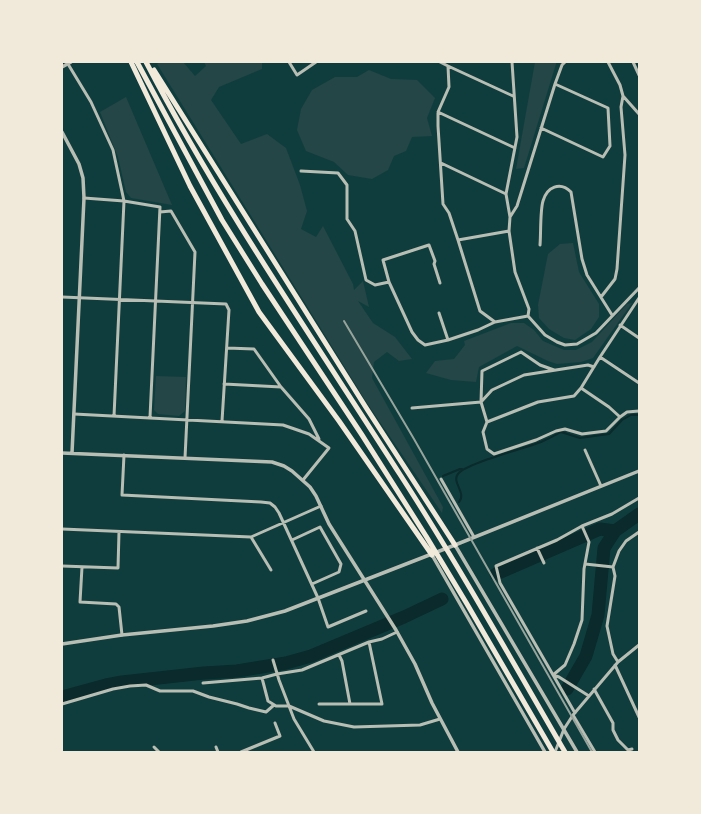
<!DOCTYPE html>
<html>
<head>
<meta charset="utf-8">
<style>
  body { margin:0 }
  #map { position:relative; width:701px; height:814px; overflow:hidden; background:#0f3d3e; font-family:"Playfair Display",serif }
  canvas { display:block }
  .frame { position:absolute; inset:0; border:63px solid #f1e9da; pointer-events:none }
</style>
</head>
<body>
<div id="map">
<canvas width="701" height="814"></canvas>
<div class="frame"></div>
</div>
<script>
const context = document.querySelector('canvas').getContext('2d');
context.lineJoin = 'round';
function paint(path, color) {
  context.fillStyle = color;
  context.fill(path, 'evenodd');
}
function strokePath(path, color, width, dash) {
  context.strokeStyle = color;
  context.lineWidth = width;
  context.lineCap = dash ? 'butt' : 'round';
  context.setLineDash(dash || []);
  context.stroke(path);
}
const green = new Path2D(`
  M161 62H183L195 76 206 66 204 62H262V69L219 87 211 100 241 144 267 134 286 148 300 185 307 211 301 229 316 237 323 226 353 284 354 290 363 281 369 307 358 301 373 323 395 337 412 359 399 361 387 352 374 362 372 378 443 507 442 513 367 403 157 64Z
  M535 62H556V64L524 168 516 169Z
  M369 70 391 79 417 80 435 98 427 118 432 136 412 137 406 151 394 156 388 170 372 179 348 175 334 162 306 151 297 130 301 109 312 90 335 77H357Z
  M126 97 172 205 131 198 126 192 118 157 100 112Z
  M573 243 579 272 599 304V317L591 329 575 340 564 338 549 329 539 318 538 305 548 254 560 244Z
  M632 303 593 358 581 362 557 364 548 361 517 346 479 367 476 382 451 380 426 373 435 361 454 359 465 345 464 341 511 323H524L534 330 543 341 564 350H576L592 342 627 304Z
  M156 376 186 377 185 411 179 416 158 414 154 410Z`);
const stream = new Path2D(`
  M443 476 460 469H462
  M459 502C467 493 451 482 458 474 464 464 526 448 541 442 548 439 554 436 561 432L580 438 609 434 622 420 631 415H639`);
const river = new Path2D(`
  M496 574 600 529 615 531 639 514
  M567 689 586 656 598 615 604 548 615 531
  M62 697 106 685 122 682 204 673 237 671 286 663 311 656 330 648 404 617 442 599`);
const minor = new Path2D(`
  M289 62 297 75 316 62
  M440 62 448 66 449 87 438 112V126L443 204 449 213 458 240 480 311 495 322
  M512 62 517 137 506 194 510 217 509 231 515 272 529 309 528 316
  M633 62 639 75
  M68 64 91 102 113 150 124 201 114 416
  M448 66 513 96
  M623 96 639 114
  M438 112 515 148
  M541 128 603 157 610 146 608 108 555 84
  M441 163 506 194
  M301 171 338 173 347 185V219L355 231 366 280 375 285 389 282 412 332 418 340 425 345 448 340 478 330 495 322 528 316
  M84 198 124 201 160 207 150 417
  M160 212 171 211 195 252 185 458
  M510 217 517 206 555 84 562 65 565 62
  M458 240 509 231
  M540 245C541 234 540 211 543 201 547 187 560 181 571 192L582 259 587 275 612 315
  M389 282 383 260 429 245 435 261 434 264 440 283
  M62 297 226 304 229 310 222 421
  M601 297 615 279 617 269 625 155 621 107 623 96 620 85 608 62
  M439 313 448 340
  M528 316 545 335 557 342 565 345 577 344 596 333 639 288
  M620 325 639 338
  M227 348 254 349 281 387 309 419 319 439
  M600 357 639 383
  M594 367 588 365 524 375 492 390 481 402 487 422 483 432 487 449 494 454 536 440 556 431 565 429 582 434 606 431 620 417 627 412 639 411
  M224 384 281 387
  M412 408 481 402 482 371 521 352 540 365 554 370
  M74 414 283 425 309 434 329 448 303 480
  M620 417 609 407 581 388 600 357 639 298
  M487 422 538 402 574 396 581 388
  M585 450 601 486
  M124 455 122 495 261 502 270 503 275 507 279 513 318 598 328 627 366 611
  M441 479 474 537
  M582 526 589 542 584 569 582 620 574 644 565 665 553 675 559 677 589 696
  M62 529 251 537 321 506
  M251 537 271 570
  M292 540 320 527 341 564 339 572 312 584
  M537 548 544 563
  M585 564 613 567
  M62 566 118 568 119 532
  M82 567 80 602 116 604 119 607 122 635
  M339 655 342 661 350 704
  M618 662 613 654 607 626 615 576 613 567 619 551 626 541 639 532
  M615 665 639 717
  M262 678 268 701 276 706H289L279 680 273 660
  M203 683 262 678 277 674 302 670 369 642 382 639 397 632
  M594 689 613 723V730L618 740 628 750 632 749
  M62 704 113 689 130 686 146 685 160 691H193L209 697 237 704 249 708 266 712 274 705
  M319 704H382L369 642
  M575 713 500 583 496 566 557 540 582 526 612 514 639 498
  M573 715 595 752
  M154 747 159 752
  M216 747 218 752
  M241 752 280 736 275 723
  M314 752 294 719 289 706 324 721 354 727 420 725 440 719
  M555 752 564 729 573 715 618 662 639 645`);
const tertiary = new Path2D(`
  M62 67 71 62
  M62 132 79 164 83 178 84 198 72 453
  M62 453 272 462 284 466 292 471 310 487 316 496 329 524 396 630 415 664 432 703 458 752
  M455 545 577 752
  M432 555 545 752
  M62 644 122 635 213 626 247 621 285 611 455 545 639 471`);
const motorway = new Path2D(`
  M131 62 190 186 259 312 339 421 432 555
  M137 62 222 220 262 284 362 435 426 536 467 604 553 752
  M146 62C221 206 314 340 401 476 459 566 511 659 565 752
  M154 70 365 406 455 545`);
const rail = new Path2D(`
  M344 321 414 439 592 752`);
paint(green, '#244646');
strokePath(stream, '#0a2a2b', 2);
strokePath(river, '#0a2a2b', 13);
strokePath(minor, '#b8beb3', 3);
strokePath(tertiary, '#b8beb3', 3.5);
strokePath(motorway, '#f1e9da', 5);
strokePath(rail, '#97a49c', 2);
</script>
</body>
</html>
